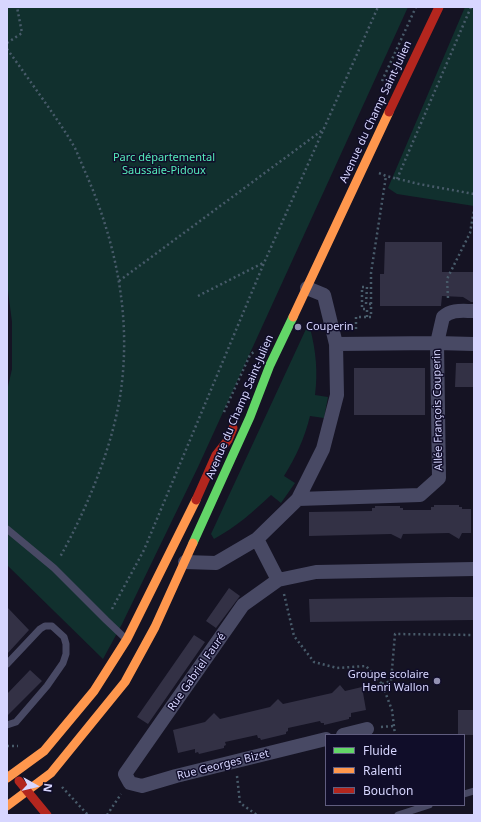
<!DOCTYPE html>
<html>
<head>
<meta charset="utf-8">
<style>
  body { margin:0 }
  #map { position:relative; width:481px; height:822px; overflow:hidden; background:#151323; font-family:"Noto Sans",sans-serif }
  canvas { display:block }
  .frame { position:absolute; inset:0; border:8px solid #d7d6ff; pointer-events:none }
  .legend { position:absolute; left:325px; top:734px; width:140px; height:72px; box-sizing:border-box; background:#100d29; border:1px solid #605d7f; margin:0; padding:5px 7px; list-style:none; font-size:12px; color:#d7d6ff }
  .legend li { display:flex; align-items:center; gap:8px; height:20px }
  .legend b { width:20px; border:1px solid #605d7f }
  .north { position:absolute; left:16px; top:766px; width:40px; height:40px; -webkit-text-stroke:3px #100d29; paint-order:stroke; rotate:98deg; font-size:11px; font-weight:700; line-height:16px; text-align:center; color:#d7d6ff }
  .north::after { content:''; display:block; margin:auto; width:14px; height:18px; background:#d7d6ff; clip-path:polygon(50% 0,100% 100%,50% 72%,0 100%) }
</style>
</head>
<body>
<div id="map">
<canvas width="481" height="822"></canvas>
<div class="frame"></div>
<ul class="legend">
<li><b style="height:5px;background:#63d668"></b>Fluide</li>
<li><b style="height:5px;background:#ff974d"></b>Ralenti</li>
<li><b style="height:5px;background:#b3261e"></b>Bouchon</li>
</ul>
<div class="north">N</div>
</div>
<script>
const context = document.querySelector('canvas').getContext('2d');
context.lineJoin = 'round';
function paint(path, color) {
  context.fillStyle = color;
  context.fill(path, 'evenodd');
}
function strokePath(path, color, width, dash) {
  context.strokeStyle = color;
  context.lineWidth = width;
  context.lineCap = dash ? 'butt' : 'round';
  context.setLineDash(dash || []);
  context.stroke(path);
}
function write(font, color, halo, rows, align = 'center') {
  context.font = font + ' "Noto Sans",sans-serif';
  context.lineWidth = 3;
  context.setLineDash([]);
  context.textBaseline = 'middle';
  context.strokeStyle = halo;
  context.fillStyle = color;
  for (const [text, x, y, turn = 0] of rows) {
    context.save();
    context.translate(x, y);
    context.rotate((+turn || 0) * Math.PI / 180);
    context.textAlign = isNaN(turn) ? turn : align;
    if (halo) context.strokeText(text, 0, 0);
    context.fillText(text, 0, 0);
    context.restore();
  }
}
const green = new Path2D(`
  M7 7H408L198 467 122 624 103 659 7 565V391L12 369V322L7 283Z
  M465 7H474V206L397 194 388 188Z
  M310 328C316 351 318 372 315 395L328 397 324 418 310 416C305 437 296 457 284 476L295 483 281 503 271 495C253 512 236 527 214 539L211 534 306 329Z`);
const building = new Path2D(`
  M385 242H442V272H474V302H471L463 297 442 296 441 306H380V274H384Z
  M456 363H474V387H455Z
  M354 368H425V415H354Z
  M434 505H459V507H462V509H471V533H462L459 539 449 533 403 534 401 539 391 534 309 536V512L372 511V508H375V506H400V508H403V510H431V507H434Z
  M229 588 240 596 216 628 206 621Z
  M449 597H473V620L310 622 309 599Z
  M7 607 29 630 7 654Z
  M194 635 205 642 148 724 137 717Z
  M30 670 42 681 7 716V694Z
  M340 685 345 691 362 687 366 710 351 713V717H349V719L324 725V723H321L320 721 288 728V731L286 732V734L261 740 260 738H258L257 735 225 742 226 745 224 746V748L199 754 198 752 195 753V749L178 753 173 730 205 722 214 713 220 719 270 707 278 699 283 704 332 693Z
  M458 710H474V735H458Z`);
const path = new Path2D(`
  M7 43 22 33 17 7
  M7 49C21 68 35 88 49 108 58 121 67 134 75 148 79 157 83 167 87 176 115 241 130 311 122 382 116 439 88 507 60 557
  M382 81 416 7
  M379 173 386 176 419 184 474 194
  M397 179 471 7
  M119 281 324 129
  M198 296 263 263
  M448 298 447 279 470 233 474 210
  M367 317V309H362V287H367L366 304H371
  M356 329V317H371V273L386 176
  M224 412 250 355 255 351
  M284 594 294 636 314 662 337 668 366 666 382 684 392 710 395 735
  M112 609 144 550 264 263 378 7
  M382 684 391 681 395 634 474 635
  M381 727 394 726
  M7 746H18
  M237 776 240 803 257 815
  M62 787 88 815
  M107 815 121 794`);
const lane = new Path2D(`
  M7 529 54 568 106 620 126 639
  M7 664 40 629 45 626H52L64 637 66 644V654L63 663 47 686 16 722 7 725
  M464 794 474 791
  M398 815 429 805`);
const street = new Path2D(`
  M474 311C462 311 452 309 443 317L437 343 474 344
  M298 499 420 495 439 478 437 343 336 344
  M257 539 278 580
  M185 562 216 563 257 539 298 499 323 449 337 395 336 344 324 295 307 288
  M343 735 367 729
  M326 739 176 776 142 786 130 783 125 774 243 605 278 580 316 572 474 569`);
const fast = new Path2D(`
  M193 543 250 417 270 365 293 317`);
const slow = new Path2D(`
  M293 317 389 112
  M7 778 44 751 94 691 127 639 196 500
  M7 806 51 773 125 682 155 627 193 543`);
const jam = new Path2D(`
  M389 112 439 7
  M196 500 216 455 228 440 233 428
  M19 781 47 815`);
const markers = [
  [298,327,4,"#9392b2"],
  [437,681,4,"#9392b2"]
];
const streetNames = [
  ["Avenue du Champ Saint-Julien",376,112,-65],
  ["Avenue du Champ Saint-Julien",240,407,-67],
  ["Allée François Couperin",438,410,-91],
  ["Rue Gabriel Fauré",197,672,-55],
  ["Rue Georges Bizet",223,765,-14]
];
const parkNames = [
  ["Parc départemental",164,158],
  ["Saussaie-Pidoux",164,171]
];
const poiNames = [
  ["Couperin",306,327],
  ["Groupe scolaire",429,675,"right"],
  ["Henri Wallon",429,688,"right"]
];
paint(green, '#11302e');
paint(building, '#333145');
strokePath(path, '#485b6a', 2.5, [2, 3]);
strokePath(lane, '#484964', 7);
strokePath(street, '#484964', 14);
strokePath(fast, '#63d668', 9);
strokePath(slow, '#ff974d', 9);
strokePath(jam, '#b3261e', 9);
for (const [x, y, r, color] of markers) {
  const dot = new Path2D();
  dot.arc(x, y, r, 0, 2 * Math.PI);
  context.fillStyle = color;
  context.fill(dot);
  strokePath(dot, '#100d29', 1.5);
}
write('11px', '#d7d6ff', '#100d29', streetNames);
write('11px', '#55ecbb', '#100d29', parkNames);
write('11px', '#d7d6ff', '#100d29', poiNames, 'left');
</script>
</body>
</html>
